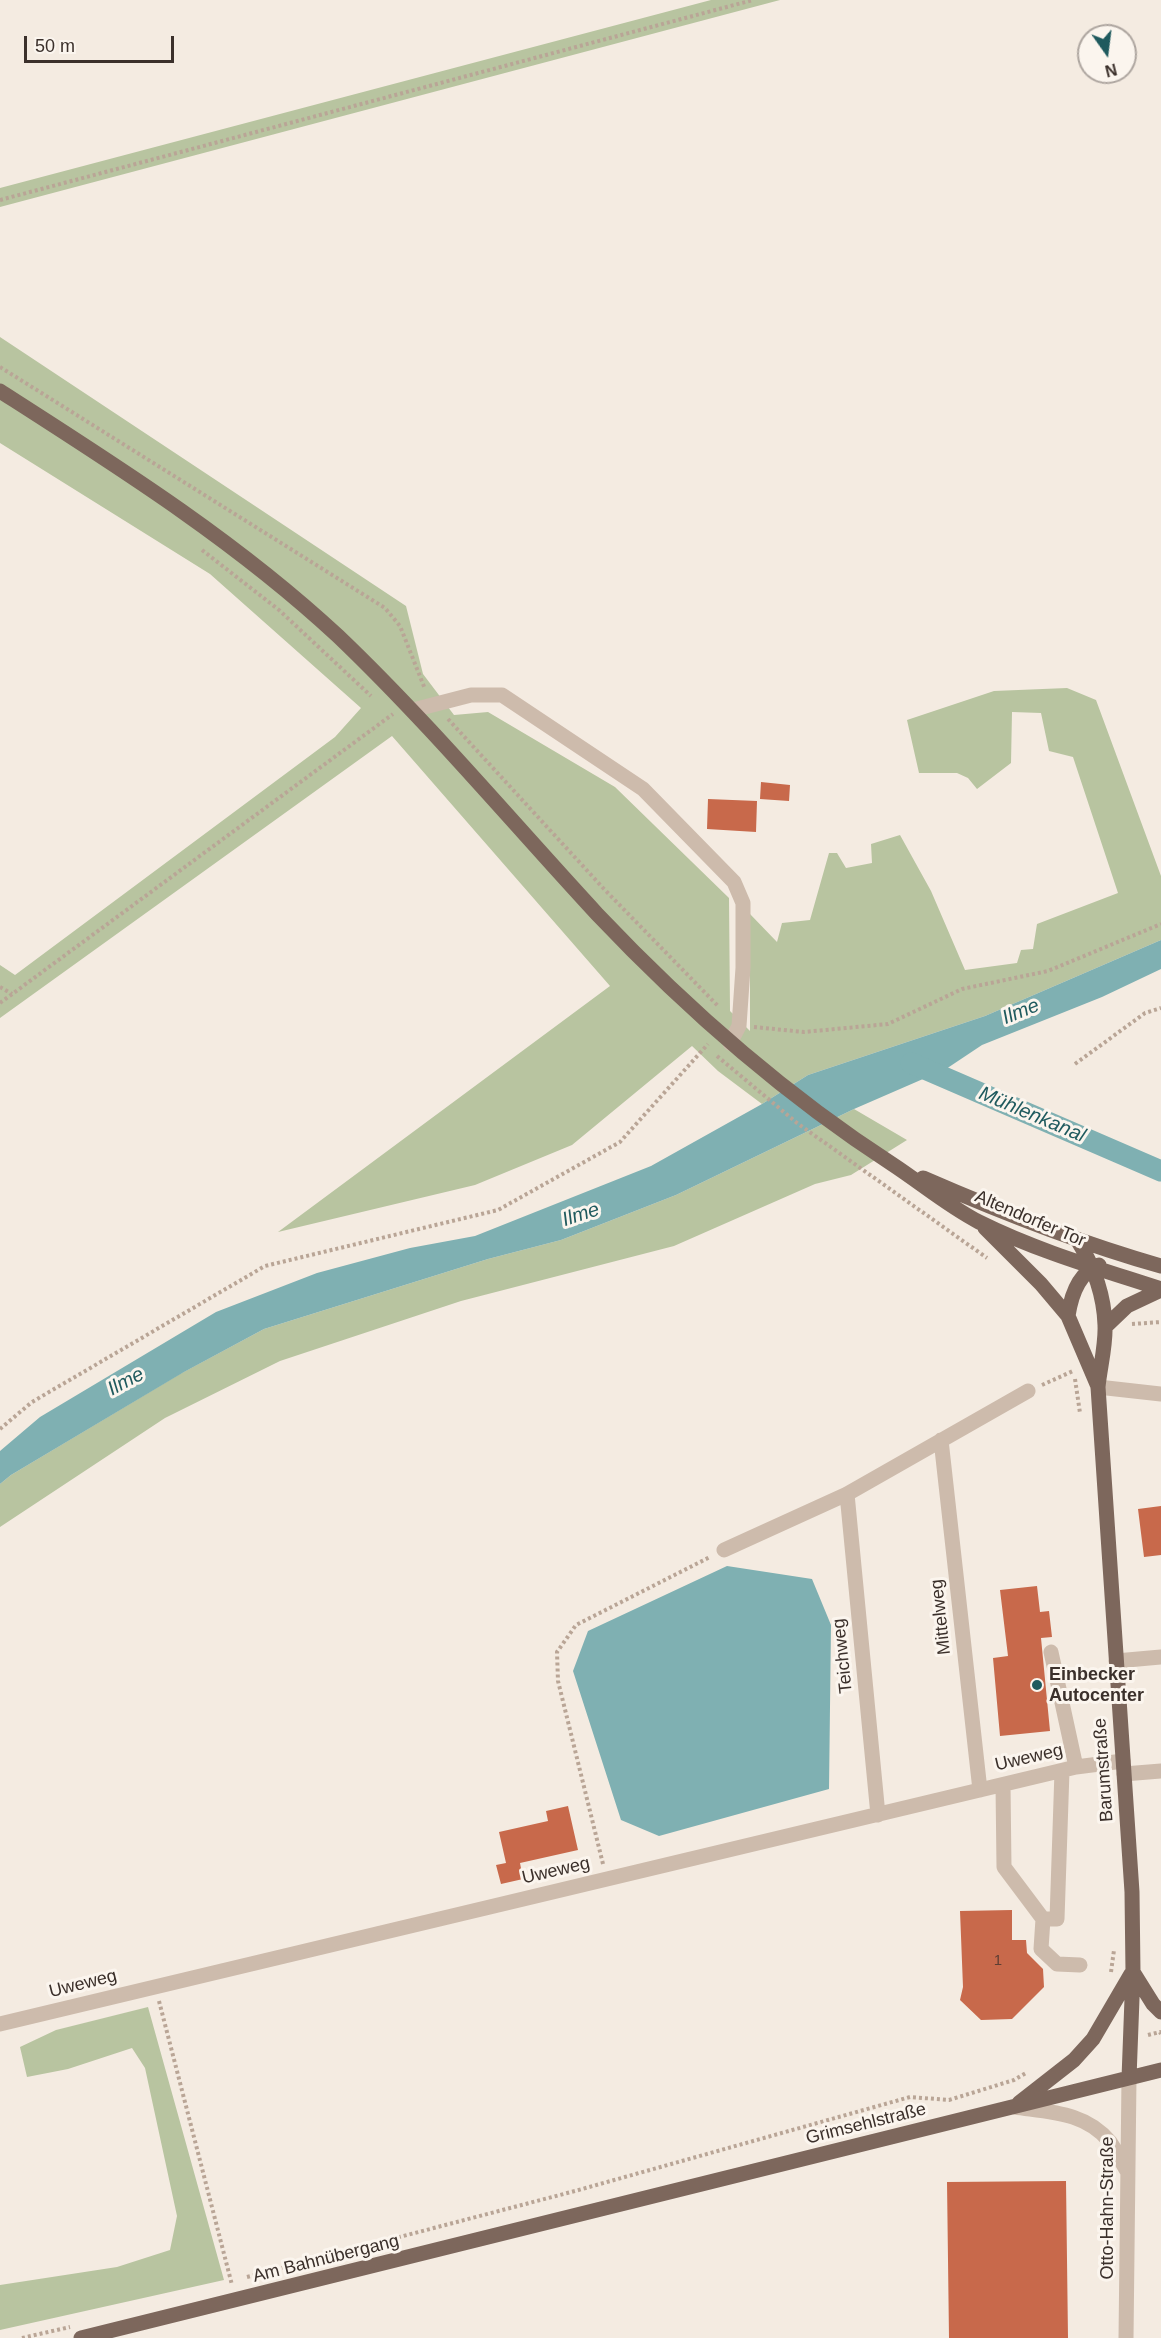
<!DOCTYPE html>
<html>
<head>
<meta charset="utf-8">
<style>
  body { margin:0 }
  #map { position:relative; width:1161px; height:2338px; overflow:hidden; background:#f4ebe1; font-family:Helvetica,sans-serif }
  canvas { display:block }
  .north { position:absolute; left:1077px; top:24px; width:60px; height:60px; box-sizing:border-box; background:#fbf5ee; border:2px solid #aea6a0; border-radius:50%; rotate:166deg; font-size:16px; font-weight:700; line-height:24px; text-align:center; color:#3b302b }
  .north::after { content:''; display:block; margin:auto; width:21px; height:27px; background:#1f5a5e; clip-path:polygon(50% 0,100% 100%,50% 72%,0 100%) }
  .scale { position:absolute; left:24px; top:36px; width:150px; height:27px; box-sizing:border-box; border:3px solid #3b302b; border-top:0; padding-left:8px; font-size:18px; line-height:21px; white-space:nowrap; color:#3b302b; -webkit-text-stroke:4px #fbf5ee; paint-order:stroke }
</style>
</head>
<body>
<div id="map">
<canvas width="1161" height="2338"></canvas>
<div class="north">N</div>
<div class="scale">50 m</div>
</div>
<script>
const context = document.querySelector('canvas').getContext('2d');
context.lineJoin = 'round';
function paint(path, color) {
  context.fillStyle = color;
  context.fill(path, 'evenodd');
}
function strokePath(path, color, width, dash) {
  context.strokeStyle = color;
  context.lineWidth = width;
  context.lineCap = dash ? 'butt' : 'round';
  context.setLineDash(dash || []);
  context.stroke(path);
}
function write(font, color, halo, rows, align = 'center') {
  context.font = font + ' Helvetica,sans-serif';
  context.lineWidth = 6;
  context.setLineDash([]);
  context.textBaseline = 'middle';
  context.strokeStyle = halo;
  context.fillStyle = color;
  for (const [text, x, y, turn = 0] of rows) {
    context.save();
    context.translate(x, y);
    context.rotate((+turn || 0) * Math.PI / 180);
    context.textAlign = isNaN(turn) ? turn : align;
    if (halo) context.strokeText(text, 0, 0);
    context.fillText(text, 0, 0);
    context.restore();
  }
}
const green = new Path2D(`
  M711 0H780L0 207V188Z
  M0 337 406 606 423 674 454 715 488 712 615 787 729 898 730 1011 750 1031V914L777 942 782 923 810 920 829 853H837L846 868 872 863 871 844 900 835 931 891 965 970 1017 963 1021 950 1033 949 1037 924 1118 893 1073 757 1049 751 1041 713 1012 712 1011 763 977 789 968 778 957 773H919L907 720 994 691 1067 688 1096 700 1161 876V940L985 1016 808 1075 762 1104 718 1071 692 1046 572 1145 475 1185 278 1232 610 986 392 736 0 1018V965L15 975 335 737 361 708 210 574 0 443Z
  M854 1109 907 1140 851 1175 815 1184 674 1246 461 1301 280 1361 165 1418 0 1527V1484L11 1475 180 1374 264 1329 488 1259 561 1240 676 1195Z
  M148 2007 224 2280 0 2330V2285L117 2267 170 2250 177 2216 145 2068 132 2048 68 2069 27 2077 20 2047 56 2030Z`);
const water = new Path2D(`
  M1161 940V969L1102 997 982 1045 946 1069 854 1109 676 1195 561 1240 488 1259 264 1329 184 1372 11 1475 0 1484V1451L40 1417 216 1312 317 1273 410 1248 475 1236 651 1166 762 1104 808 1075 985 1016Z
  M727 1566 812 1579 831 1625 829 1789 659 1836 621 1820 573 1671 588 1631Z`);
const canal = new Path2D(`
  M911 1063 1161 1171`);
const building = new Path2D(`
  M761 782 790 785 789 801 760 799Z
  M708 799 757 801 756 832 707 829Z
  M1161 1506V1555L1144 1557 1138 1509Z
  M1037 1586 1040 1612 1049 1611 1052 1637 1041 1638 1050 1731 1000 1736 993 1658 1008 1656 1000 1590Z
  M568 1806 578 1850 520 1863 523 1879 501 1884 496 1865 506 1863 499 1832 548 1821 546 1811Z
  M1012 1910V1940H1026L1027 1953 1043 1969 1044 1987 1012 2019 981 2020 960 2000 963 1987 960 1911Z
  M1066 2181 1068 2338H949L947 2182Z`);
const path = new Path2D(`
  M0 200 753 0
  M0 367 385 608 400 626 425 689
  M202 550 279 610 371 696
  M448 719 604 889 718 1006
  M0 987 12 994
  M0 1003 393 714
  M754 1027 804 1032 888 1024 962 989 1048 971 1161 924
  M717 1056 797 1123 987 1258
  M1075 1064 1145 1013 1161 1008
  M1132 1324 1161 1322
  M1075 1379 1080 1413
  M1042 1385 1073 1371
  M0 1429 32 1402 265 1266 498 1210 620 1142 708 1044
  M603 1864 558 1681 557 1652 576 1625 710 1557
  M1111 1972 1114 1950
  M159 2001 232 2285
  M1148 2035 1160 2032 1161 2034
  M247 2277 575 2191 910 2097 949 2100 1014 2080 1026 2073
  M22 2338 70 2327`);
const minor = new Path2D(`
  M413 710 471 695H502L643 789 734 882 743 903V968L739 1026 730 1043
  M1098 1387 1161 1394
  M941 1440 980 1790
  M847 1494 878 1815
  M724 1550 847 1494 1028 1391
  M1051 1652 1076 1767
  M1116 1661 1161 1657
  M1124 1774 1161 1771
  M1003 1785 1004 1867 1043 1919H1057L1062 1771
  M1043 1919 1041 1949 1057 1964 1080 1965
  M0 2024 1076 1767 1123 1761
  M1015 2107C1049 2112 1086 2112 1110 2142 1116 2151 1121 2161 1127 2171
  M1126 2338 1129 2078`);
const major = new Path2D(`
  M0 391C117 466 236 541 338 636 430 724 511 821 597 914 686 1008 784 1094 892 1164 921 1183 948 1206 979 1222 1037 1251 1100 1269 1161 1289
  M923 1178C1001 1212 1079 1243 1161 1266
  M985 1228 1041 1284 1068 1316 1097 1384
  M1078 1241C1094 1267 1104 1294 1105 1325 1106 1345 1100 1367 1098 1387L1132 1892 1133 1972 1129 2078
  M1068 1316C1071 1296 1078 1273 1099 1265
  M1105 1327 1127 1306 1161 1290
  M1133 1972 1153 2004 1161 2012
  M1019 2103 1074 2060 1093 2039 1131 1974
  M81 2338 1161 2070`);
const markers = [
  [1037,1685,6,"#1f5a5e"]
];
const numberNames = [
  ["1",998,1961]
];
const streetNames = [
  ["Altendorfer Tor",1030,1219,23],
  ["Mittelweg",941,1617,-96],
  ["Teichweg",843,1656,-96],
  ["Uweweg",1029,1758,-13],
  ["Barumstraße",1104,1770,-94],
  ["Uweweg",556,1871,-13],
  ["Uweweg",83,1984,-14],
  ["Grimsehlstraße",866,2124,-14],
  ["Otto-Hahn-Straße",1108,2208,-90],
  ["Am Bahnübergang",326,2259,-14]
];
const poiNames = [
  ["Einbecker",1049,1675],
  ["Autocenter",1049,1696]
];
const waterNames = [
  ["Ilme",1021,1012,-22],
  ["Mühlenkanal",1032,1115,23],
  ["Ilme",581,1215,-18],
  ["Ilme",126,1382,-28]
];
paint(green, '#b8c4a0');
paint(water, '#7fb0b2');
strokePath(canal, '#7fb0b2', 21);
paint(building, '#c8694b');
strokePath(path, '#b9a596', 4, [3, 3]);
strokePath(minor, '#cdbbac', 15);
strokePath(major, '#7d675c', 15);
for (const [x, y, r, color] of markers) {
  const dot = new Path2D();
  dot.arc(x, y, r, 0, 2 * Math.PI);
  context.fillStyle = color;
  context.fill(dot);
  strokePath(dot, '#fbf5ee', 2);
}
write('15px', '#5e3e33', null, numberNames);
write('18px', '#3b302b', '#fbf5ee', streetNames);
write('bold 18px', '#3b302b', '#fbf5ee', poiNames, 'left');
write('italic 20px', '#1f5a5e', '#fbf5ee', waterNames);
</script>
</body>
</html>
